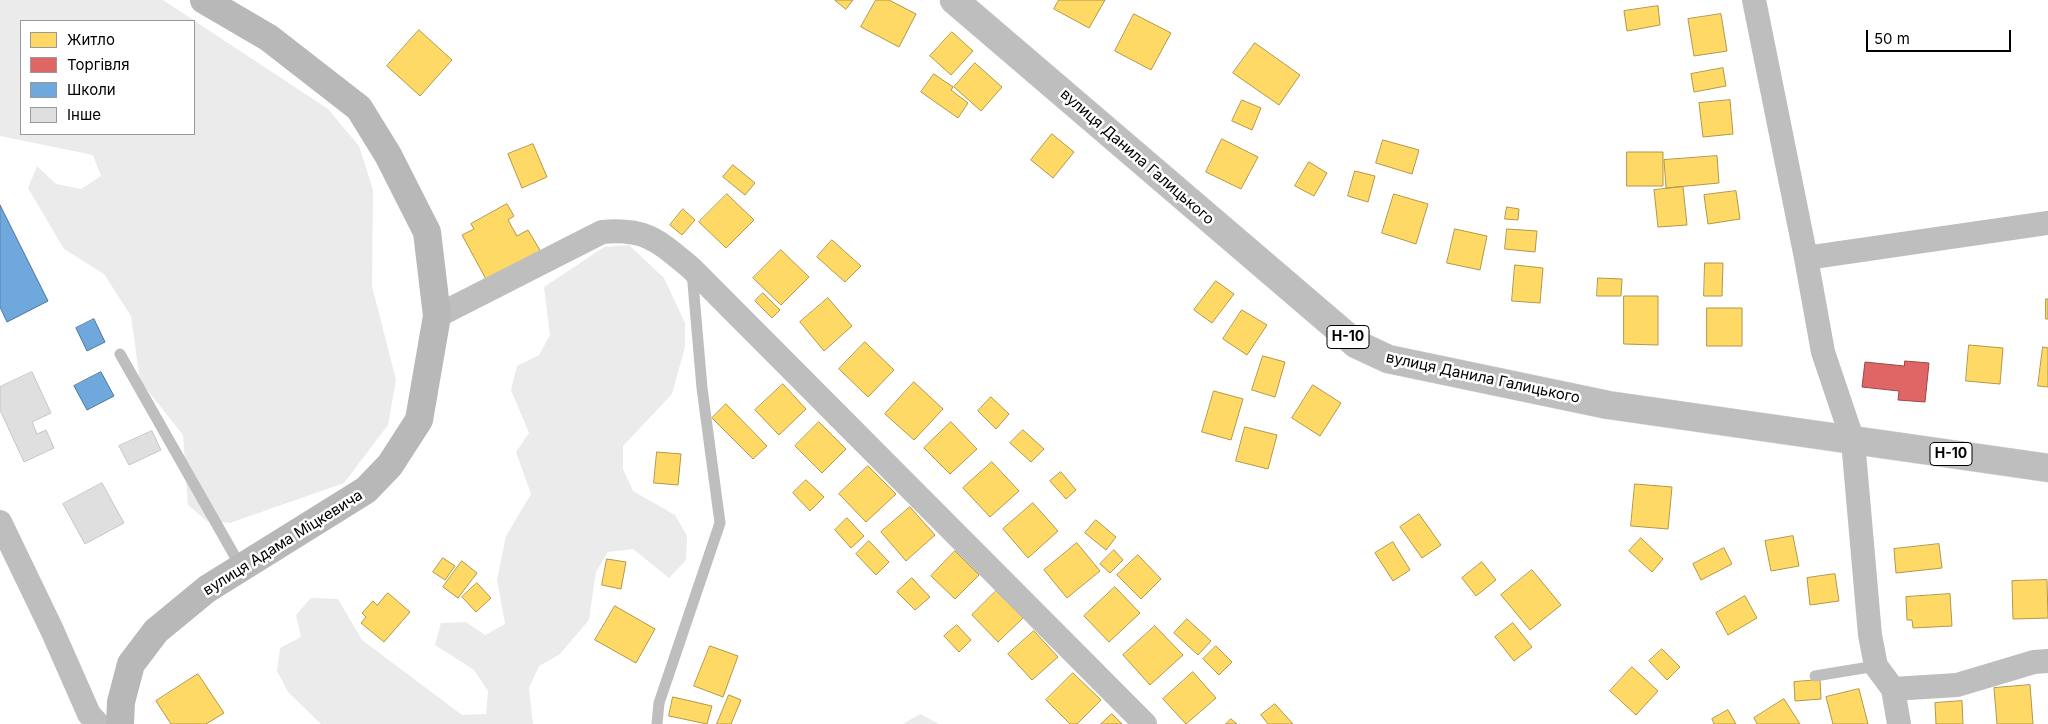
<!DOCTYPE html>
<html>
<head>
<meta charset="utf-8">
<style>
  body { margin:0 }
  #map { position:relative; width:2048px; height:724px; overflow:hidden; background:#fff; font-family:Inter,sans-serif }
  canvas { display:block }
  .legend { position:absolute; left:20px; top:20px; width:175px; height:115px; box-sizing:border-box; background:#fff; border:1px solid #999; margin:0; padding:6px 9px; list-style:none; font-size:15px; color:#000 }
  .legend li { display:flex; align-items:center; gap:10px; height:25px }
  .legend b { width:25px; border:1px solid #999 }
  .scale { position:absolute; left:1866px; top:30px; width:145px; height:22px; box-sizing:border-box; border:2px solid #000; border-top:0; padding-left:6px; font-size:15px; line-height:18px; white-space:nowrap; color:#000; -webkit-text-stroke:4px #fff; paint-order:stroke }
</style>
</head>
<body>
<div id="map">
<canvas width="2048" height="724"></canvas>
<ul class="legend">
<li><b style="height:14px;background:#ffd966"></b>Житло</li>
<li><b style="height:14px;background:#e06666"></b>Торгівля</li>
<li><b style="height:14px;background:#6fa8dc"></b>Школи</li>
<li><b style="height:14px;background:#dfdfdf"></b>Інше</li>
</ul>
<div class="scale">50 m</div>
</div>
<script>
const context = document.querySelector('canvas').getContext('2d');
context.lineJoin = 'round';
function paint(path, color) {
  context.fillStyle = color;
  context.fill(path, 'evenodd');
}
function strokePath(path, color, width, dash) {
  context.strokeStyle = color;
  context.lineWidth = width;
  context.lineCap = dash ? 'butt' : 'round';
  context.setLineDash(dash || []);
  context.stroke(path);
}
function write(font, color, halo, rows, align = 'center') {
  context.font = font + ' Inter,sans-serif';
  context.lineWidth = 5;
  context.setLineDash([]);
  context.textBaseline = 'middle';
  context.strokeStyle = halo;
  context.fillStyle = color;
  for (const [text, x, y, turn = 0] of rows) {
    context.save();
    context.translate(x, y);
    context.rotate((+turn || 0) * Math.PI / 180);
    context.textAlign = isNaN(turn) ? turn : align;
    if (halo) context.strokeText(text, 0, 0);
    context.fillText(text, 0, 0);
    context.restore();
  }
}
const green = new Path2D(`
  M0 0H163L328 109 359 146 373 190 372 286 396 380 388 425 344 483 230 523 207 521 188 505 183 435 140 381 131 316 104 274 64 249 28 188 37 166 56 184 81 189 101 176 93 155 0 136ZM21 21H194V134H21Z
  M629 245 664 278 685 323V347L672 394 623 446V469L633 491 675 515 687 536 686 560 669 578 633 549 608 552 596 572 589 620 559 655 539 666 529 688 533 724H321L288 692 277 671 280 648 301 637 296 615 311 598 338 599 362 640 462 715 486 714 488 691 474 670 435 645 441 623 466 622 485 635 505 624 497 580 506 536 531 494 516 452 529 433 511 390 517 366 539 355 550 335 544 287 604 247Z
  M920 714 939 724H903Z`);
const homes = new Path2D(`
  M835 0H853L846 9Z
  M876 0H889L916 14 899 47 861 27Z
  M1059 0H1105L1089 28 1054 9Z
  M1658 6 1660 25 1627 31 1624 11Z
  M1134 14 1171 33 1151 70 1115 51Z
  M1721 14 1727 51 1694 56 1688 19Z
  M419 30 452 60 420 96 387 66Z
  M952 32 973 51 951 75 930 56Z
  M1255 43 1300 75 1279 105 1233 73Z
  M975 63 1002 87 981 111 954 87Z
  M1723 68 1726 86 1694 92 1691 74Z
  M934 74 953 87 951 90 968 103 958 118 921 92Z
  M1242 100 1261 108 1252 130 1232 121Z
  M1730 100 1733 134 1703 137 1699 103Z
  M1052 134 1074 152 1053 178 1031 160Z
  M1222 139 1258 157 1241 189 1206 172Z
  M1383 140 1419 150 1412 174 1376 163Z
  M533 144 547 177 522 188 508 154Z
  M1627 152H1663V186H1627Z
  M1717 156 1719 183 1666 188 1664 160Z
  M1309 162 1327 173 1314 196 1295 186Z
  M733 165 755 183 745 195 723 177Z
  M1355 171 1375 176 1368 202 1348 196Z
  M1683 187 1687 225 1658 227 1654 190Z
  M1736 191 1740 219 1708 224 1704 195Z
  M727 194 754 220 726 248 699 222Z
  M1394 194 1428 204 1416 244 1382 233Z
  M507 204 514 216 508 220 517 236 528 230 541 252 487 281 462 235 474 229 471 224Z
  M1507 207 1519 209 1518 220 1505 219Z
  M683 209 695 220 682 235 670 225Z
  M1455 229 1487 236 1480 270 1447 263Z
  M1507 229 1537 231 1535 252 1505 249Z
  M832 240 861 266 845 282 817 257Z
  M781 250 809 277 781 305 753 278Z
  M1705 263H1723L1722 296H1704Z
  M1515 265 1543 268 1540 303 1512 301Z
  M1598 278 1622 279 1621 296H1597Z
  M1216 281 1234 294 1212 323 1194 310Z
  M763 293 780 310 772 318 755 301Z
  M1624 296H1658V345L1624 344Z
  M828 298 852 326 824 351 800 322Z
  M2046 299H2048V319H2046Z
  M1707 308H1742V346H1707Z
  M1242 310 1267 325 1247 355 1223 339Z
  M865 342 894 370 868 397 839 369Z
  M1969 345 2003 348 2000 384 1966 381Z
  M2043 347 2048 348V387L2038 386Z
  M1263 356 1285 362 1275 397 1252 390Z
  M914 382 943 409 914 440 885 414Z
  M783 384 806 409 779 435 755 410Z
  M1313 385 1341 403 1320 436 1292 418Z
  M1214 391 1243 399 1231 440 1202 432Z
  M991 397 1009 414 996 429 978 411Z
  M726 404 767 446 753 459 712 418Z
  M819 422 846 449 822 473 795 446Z
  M951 422 977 449 950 474 924 448Z
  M1245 427 1277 435 1268 469 1236 461Z
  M1023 430 1044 449 1031 462 1010 443Z
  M657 452 681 454 678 485 654 483Z
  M992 462 1019 491 990 517 963 488Z
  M868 466 896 494 866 522 839 494Z
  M1061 472 1076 490 1066 499 1050 481Z
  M806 480 824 497 810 511 793 493Z
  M1635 484 1672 487 1668 529 1631 526Z
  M1033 503 1058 531 1028 558 1003 529Z
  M910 507 935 535 906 561 881 532Z
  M1419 514 1441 545 1422 558 1400 527Z
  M847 518 864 536 851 548 835 530Z
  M1096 520 1116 537 1106 550 1085 533Z
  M1793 536 1799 566 1771 571 1765 541Z
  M1641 538 1663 559 1652 572 1629 551Z
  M869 541 889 562 876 575 856 554Z
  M1393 542 1410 570 1393 581 1375 553Z
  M1077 543 1100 571 1067 598 1044 570Z
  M1939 544 1942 568 1896 573 1894 549Z
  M1724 548 1732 564 1701 580 1693 564Z
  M1114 550 1123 560 1110 573 1100 564Z
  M955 551 979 575 955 599 931 576Z
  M1138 555 1161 579 1141 599 1117 575Z
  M443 558 455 566 445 580 433 572Z
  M607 559 626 562 621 589 602 585Z
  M462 561 477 573 458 598 443 587Z
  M1482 562 1496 580 1476 596 1462 578Z
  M1532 570 1561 605 1530 630 1501 595Z
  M1835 574 1839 601 1810 605 1807 578Z
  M912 578 930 597 915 610 897 592Z
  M2047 580 2048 618 2013 619 2012 581Z
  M477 583 491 598 476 612 462 597Z
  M1115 587 1140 613 1109 642 1084 616Z
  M996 591 1023 618 998 642 972 615Z
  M388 593 410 612 384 642 361 623 366 617 362 613 373 601 377 605Z
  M1950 594 1952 626 1913 628 1912 620H1907L1906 597Z
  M1745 596 1757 618 1728 635 1716 613Z
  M615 606 655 629 636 663 595 640Z
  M1187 619 1211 641 1198 655 1174 633Z
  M1513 623 1532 647 1514 661 1495 637Z
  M957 625 971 640 959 652 944 636Z
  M1155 626 1183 655 1150 685 1123 655Z
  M1034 631 1058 657 1032 680 1008 654Z
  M710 646 738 656 723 697 694 686Z
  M1216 646 1232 662 1219 675 1203 659Z
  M1662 649 1680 667 1667 680 1649 661Z
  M1632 667 1658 691 1636 715 1610 691Z
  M1193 672 1216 698 1186 724 1163 699Z
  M1073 673 1101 700 1077 724H1070L1046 700Z
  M198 674 224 713 206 724H171L156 701Z
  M1820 680 1821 699 1795 701 1794 682Z
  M2030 685 2033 724H1997L1994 688Z
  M1859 689 1868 724H1833L1826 697Z
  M729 695 741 700 731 724H717Z
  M673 697 712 706 707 724 669 716Z
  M1784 699 1800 724H1757L1754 718Z
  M1962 701 1963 724H1936L1935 703Z
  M1275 704 1293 724H1268L1261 715Z
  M1728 710 1736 724H1714L1712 719Z
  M1112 714 1122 724H1101Z
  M1231 719 1237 724H1226Z`);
const shops = new Path2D(`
  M1905 361 1929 363 1925 402 1898 400 1899 391 1862 387 1865 362 1904 366Z`);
const schools = new Path2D(`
  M0 205 48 301 7 322 0 307Z
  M94 319 105 342 87 351 76 328Z
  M101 372 114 396 87 410 74 386Z`);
const building = new Path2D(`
  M32 372 51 413 32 422 37 434 46 430 54 448 24 462 0 410V387Z
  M152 431 161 450 129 465 119 446Z
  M102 483 124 523 85 544 63 504Z`);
const lane = new Path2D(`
  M120 354 241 567
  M1815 676 1876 666
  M657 724 659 703 720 523 702 388 692 272`);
const street = new Path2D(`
  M1754 0 1806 258 1823 352 1853 441 1870 635 1876 666 1893 689 1899 724
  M1806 258 2048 223
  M437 316 602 232C647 228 658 241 691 268L1145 724
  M0 522 52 630 89 714 98 724
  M1893 689 1957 685 2034 662 2048 661`);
const secondary = new Path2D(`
  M120 724 121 702 131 664 156 631 207 589 366 490 390 465 419 420 437 316 427 232 388 155 359 108 269 38 204 0`);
const primary = new Path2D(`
  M954 0 1356 344 1388 359 1608 405 2048 468`);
const shields = [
  [1348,337,42],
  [1951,454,42]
];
const shieldNames = [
  ["Н-10",1348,337],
  ["Н-10",1951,454]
];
const streetNames = [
  ["вулиця Данила Галицького",1137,157,41],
  ["вулиця Данила Галицького",1483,378,12],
  ["вулиця Адама Міцкевича",283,543,-32]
];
paint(green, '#ebebeb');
paint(homes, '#ffd966');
strokePath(homes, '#b29847', 1);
paint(shops, '#e06666');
strokePath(shops, '#9d4747', 1);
paint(schools, '#6fa8dc');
strokePath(schools, '#4e769a', 1);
paint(building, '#dfdfdf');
strokePath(building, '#c6c6c6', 1);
strokePath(primary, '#dbdbdb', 29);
strokePath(lane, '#bebebe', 11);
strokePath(street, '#bebebe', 24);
strokePath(secondary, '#b8b8b8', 28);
strokePath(primary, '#bebebe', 28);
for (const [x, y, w] of shields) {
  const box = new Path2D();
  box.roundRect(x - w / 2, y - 11.5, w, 23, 4);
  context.fillStyle = '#fff';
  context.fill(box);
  strokePath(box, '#000', 1);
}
write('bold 14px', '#000', null, shieldNames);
write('15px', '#000', '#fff', streetNames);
</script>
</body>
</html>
